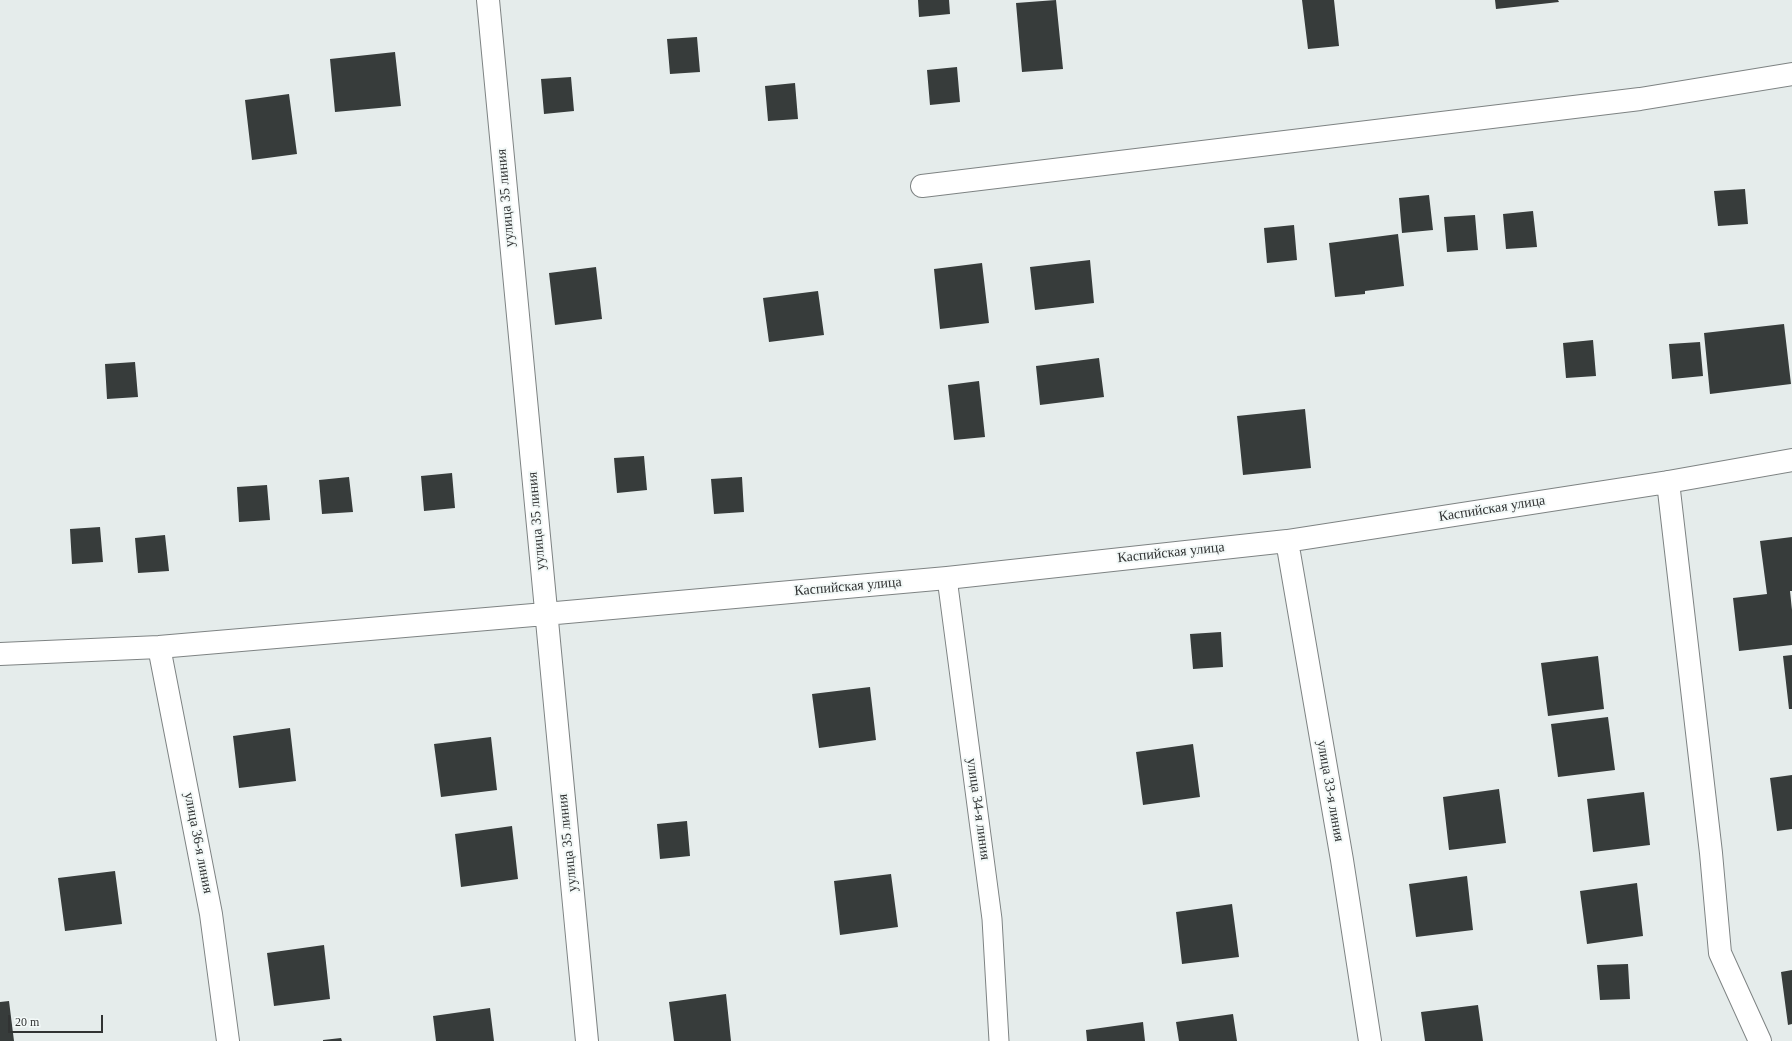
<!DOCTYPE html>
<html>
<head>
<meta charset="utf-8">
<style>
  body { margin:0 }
  #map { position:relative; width:1792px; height:1041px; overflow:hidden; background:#e5eceb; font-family:Georgia,serif }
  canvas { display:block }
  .scale { position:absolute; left:8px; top:1015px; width:95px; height:18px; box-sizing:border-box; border:2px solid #313333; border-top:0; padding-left:5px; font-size:12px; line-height:14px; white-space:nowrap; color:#313333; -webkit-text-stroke:3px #f3f9f8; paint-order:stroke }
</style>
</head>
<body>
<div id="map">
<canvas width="1792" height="1041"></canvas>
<div class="scale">20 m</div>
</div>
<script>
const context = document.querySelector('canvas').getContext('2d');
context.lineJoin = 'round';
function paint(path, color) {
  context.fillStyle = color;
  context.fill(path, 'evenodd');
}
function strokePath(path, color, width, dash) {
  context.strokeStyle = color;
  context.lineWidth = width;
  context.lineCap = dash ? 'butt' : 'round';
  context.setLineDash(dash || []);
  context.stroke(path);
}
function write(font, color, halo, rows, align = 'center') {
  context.font = font + ' Georgia,serif';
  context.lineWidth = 4;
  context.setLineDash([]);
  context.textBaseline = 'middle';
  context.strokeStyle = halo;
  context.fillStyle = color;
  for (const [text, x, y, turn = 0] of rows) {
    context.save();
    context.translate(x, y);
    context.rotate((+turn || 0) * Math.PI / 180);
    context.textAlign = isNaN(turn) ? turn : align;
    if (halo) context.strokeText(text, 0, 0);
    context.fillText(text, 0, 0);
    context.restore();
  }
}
const building = new Path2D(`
  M918 0H949L950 14 919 17Z
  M1056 0 1063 69 1022 72 1016 3Z
  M1302 0H1334L1339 46 1308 49Z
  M1495 0H1558L1559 2 1496 9Z
  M697 37 700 72 670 74 667 39Z
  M395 52 401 106 335 112 330 59Z
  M957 67 960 102 930 105 927 70Z
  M571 77 574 111 544 114 541 79Z
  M795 83 798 119 768 121 765 86Z
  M289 94 297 154 252 160 245 100Z
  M1745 189 1748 224 1718 226 1714 191Z
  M1429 195 1433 230 1402 233 1399 198Z
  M1533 211 1537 247 1506 249 1503 214Z
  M1475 215 1478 250 1447 252 1444 217Z
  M1294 225 1297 260 1267 263 1264 228Z
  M1398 234 1404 286 1365 291V294L1335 297 1329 243Z
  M1090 260 1094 303 1035 310 1030 267Z
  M982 263 989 323 940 329 934 269Z
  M596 267 602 319 555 325 549 273Z
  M818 291 824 335 769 342 763 298Z
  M1784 324 1791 384 1710 394 1704 333Z
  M1593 340 1596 376 1566 378 1563 343Z
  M1700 342 1703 376 1672 379 1669 344Z
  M1099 358 1104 397 1040 405 1036 366Z
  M135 362 138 397 107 399 105 364Z
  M979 381 985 437 954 440 948 385Z
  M1305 409 1311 468 1243 475 1237 416Z
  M644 456 647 490 617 493 614 458Z
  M452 473 455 508 424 511 421 476Z
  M349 477 353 512 322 514 319 480Z
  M742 477 744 512 714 514 711 479Z
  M267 485 270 520 239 522 237 487Z
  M100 527 103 562 72 564 70 529Z
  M165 535 169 571 138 573 135 538Z
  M1792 537V591H1790L1792 610V645L1739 651 1733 598 1767 594 1760 541Z
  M1221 632 1223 667 1193 669 1190 634Z
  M1792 655V709H1789L1783 656Z
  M1598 656 1604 709 1548 716 1541 663Z
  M870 687 876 740 819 748 812 694Z
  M1608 717 1615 770 1558 777 1551 724Z
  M290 728 296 781 239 788 233 736Z
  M491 737 497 790 441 797 434 744Z
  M1193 744 1200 797 1143 805 1136 752Z
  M1792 775V829L1777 831 1770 778Z
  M1499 789 1506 843 1449 850 1443 797Z
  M1644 792 1650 845 1593 852 1587 799Z
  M687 821 690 856 660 859 657 824Z
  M512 826 518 879 461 887 455 834Z
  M115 871 122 924 65 931 58 878Z
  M891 874 898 927 840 935 834 881Z
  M1467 876 1473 930 1416 937 1409 884Z
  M1637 883 1643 936 1587 944 1580 891Z
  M1232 904 1239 957 1182 964 1176 912Z
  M324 945 330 999 274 1006 267 953Z
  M1628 964 1630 999 1600 1000 1597 965Z
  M1792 970V1024L1788 1025 1781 972Z
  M726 994 731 1041H674L669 1002Z
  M9 1001 14 1041H0V1002Z
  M1478 1005 1483 1041H1425L1421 1012Z
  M490 1008 494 1041H436L433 1016Z
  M1233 1014 1237 1041H1179L1176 1022Z
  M1143 1022 1145 1041H1087L1086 1030Z
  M341 1038 342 1041H323V1040Z`);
const lane = new Path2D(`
  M947 578 992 919 999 1041`);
const street = new Path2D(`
  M488 0 587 1041
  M922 186 1640 99 1792 74
  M1668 482 1711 853 1720 953 1760 1041
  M1287 541 1342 860 1370 1041
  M159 647 211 914 228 1041
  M0 654 159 647 545 614 947 578 1287 541 1668 482 1792 460`);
const streetNames = [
  ["уулица 35 линия",506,198,-95],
  ["Каспийская улица",1492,509,-9],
  ["уулица 35 линия",537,521,-95],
  ["Каспийская улица",1171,553,-6],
  ["Каспийская улица",848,587,-5],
  ["улица 33-я линия",1330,791,80],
  ["улица 34-я линия",978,809,82],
  ["улица 36-я линия",198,843,79],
  ["уулица 35 линия",568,843,-96]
];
paint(building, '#373c3b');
strokePath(lane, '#7e8383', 21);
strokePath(street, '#7e8383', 24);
strokePath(lane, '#fff', 19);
strokePath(street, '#fff', 22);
write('14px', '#313333', '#f3f9f8', streetNames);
</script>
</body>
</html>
